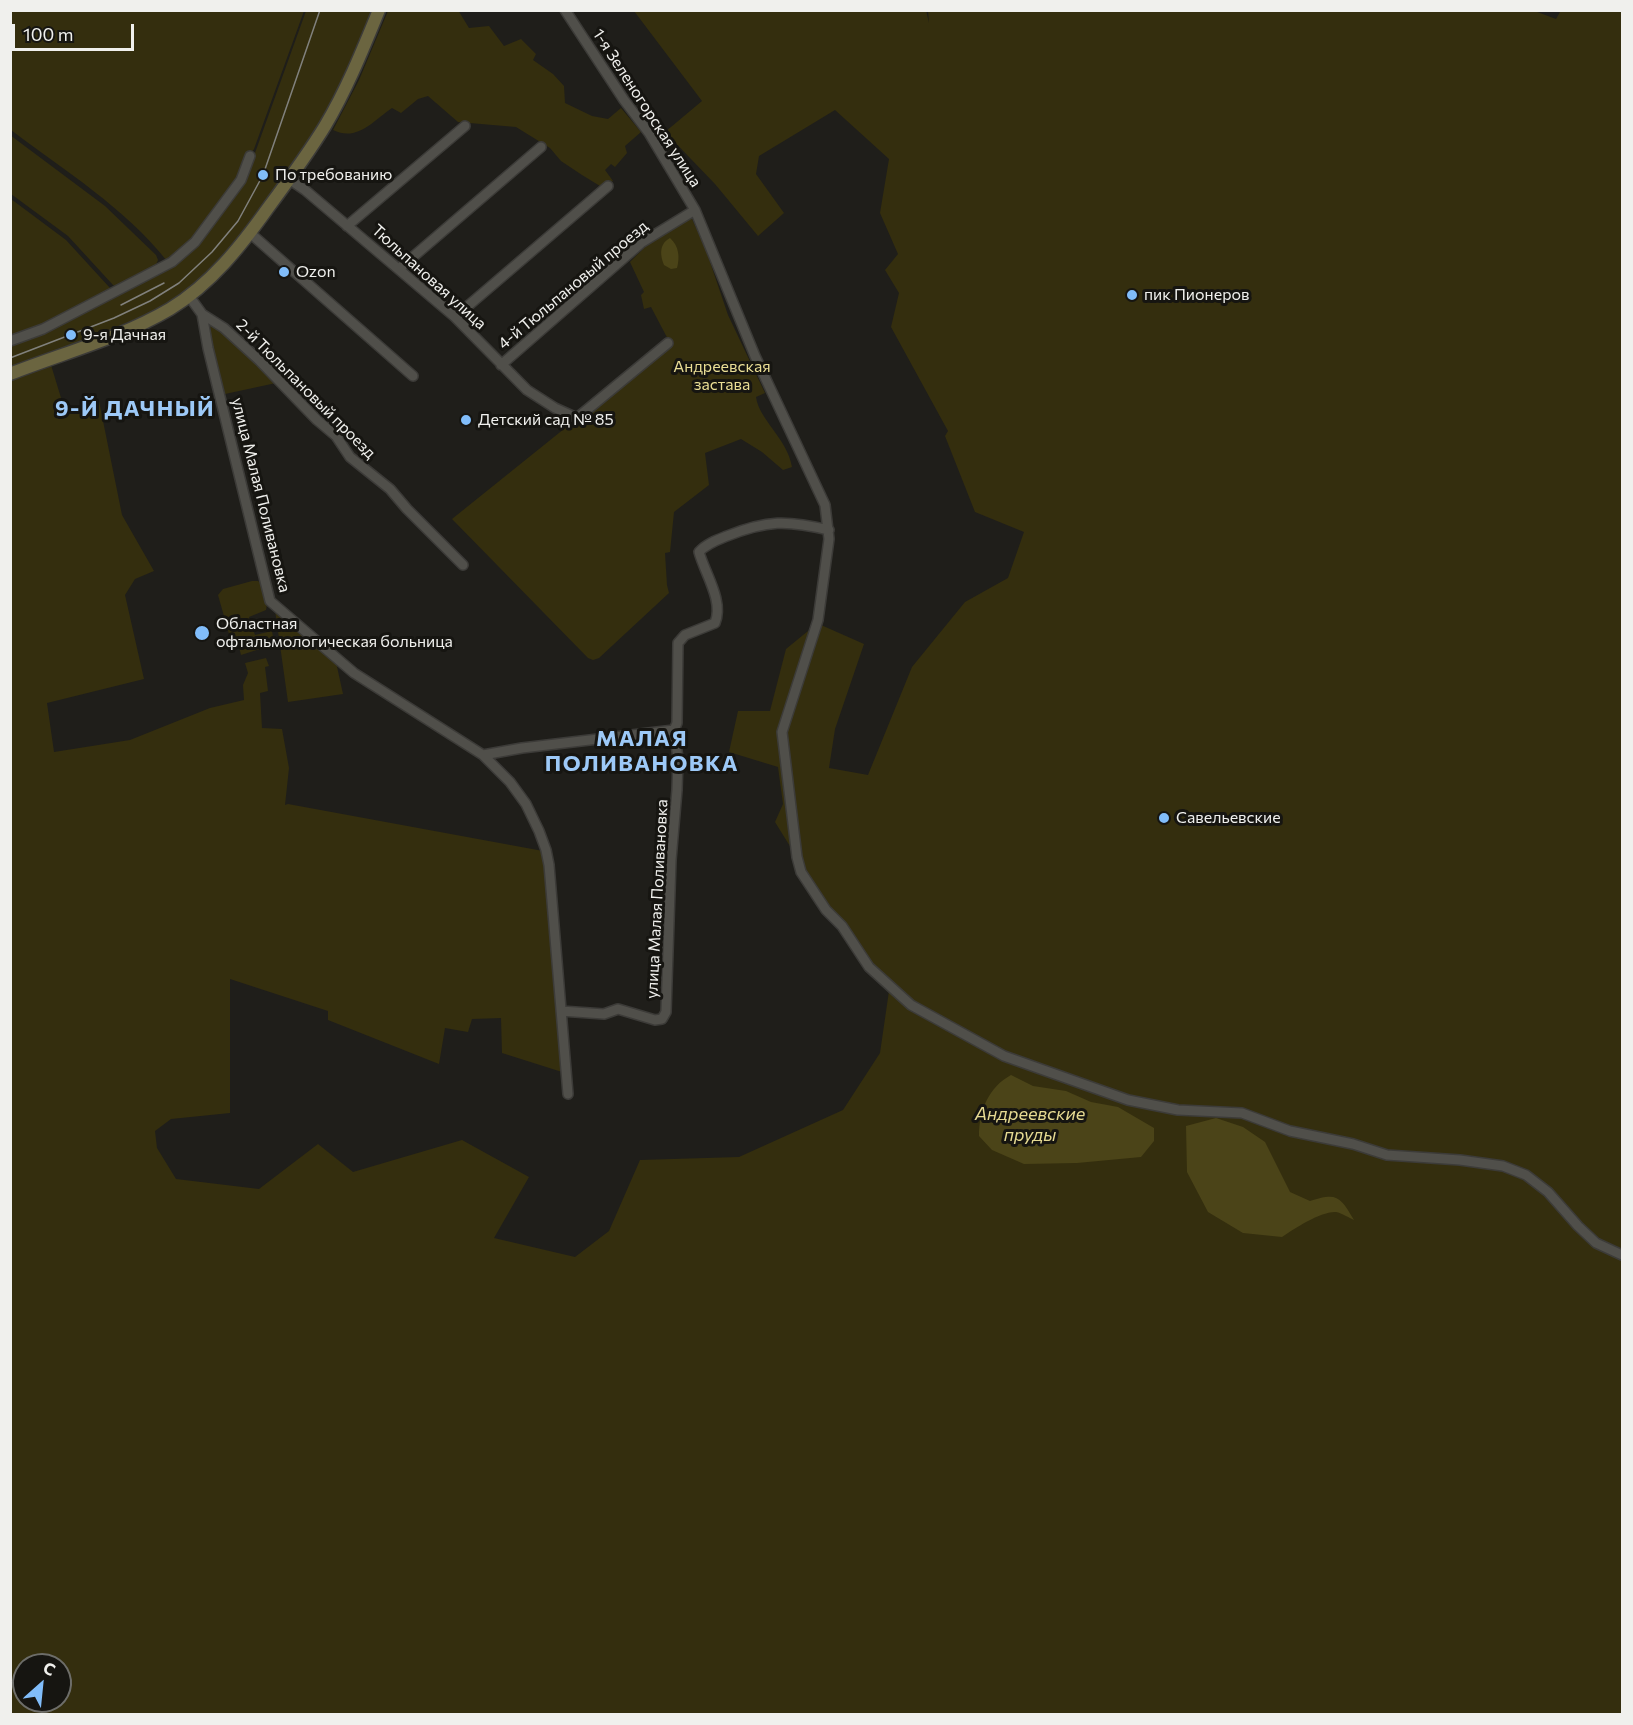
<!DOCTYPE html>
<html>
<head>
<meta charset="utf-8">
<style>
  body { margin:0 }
  #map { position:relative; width:1633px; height:1725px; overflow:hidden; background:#1f1e1a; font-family:Commissioner,sans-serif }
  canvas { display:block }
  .frame { position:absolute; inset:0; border:12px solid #f0f0ed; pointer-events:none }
  .north { position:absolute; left:12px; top:1653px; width:60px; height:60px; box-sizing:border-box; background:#161511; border:2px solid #6d6d69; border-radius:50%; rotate:27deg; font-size:16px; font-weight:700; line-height:24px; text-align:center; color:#f0f0ed }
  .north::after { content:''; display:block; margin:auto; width:21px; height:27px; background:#81bdfa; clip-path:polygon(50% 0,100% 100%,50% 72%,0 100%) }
  .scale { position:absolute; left:12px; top:24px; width:122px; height:27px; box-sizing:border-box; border:3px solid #f0f0ed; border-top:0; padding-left:8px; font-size:18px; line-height:21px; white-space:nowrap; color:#f0f0ed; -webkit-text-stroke:4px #161511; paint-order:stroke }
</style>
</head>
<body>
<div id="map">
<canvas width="1633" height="1725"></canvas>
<div class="frame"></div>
<div class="north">С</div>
<div class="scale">100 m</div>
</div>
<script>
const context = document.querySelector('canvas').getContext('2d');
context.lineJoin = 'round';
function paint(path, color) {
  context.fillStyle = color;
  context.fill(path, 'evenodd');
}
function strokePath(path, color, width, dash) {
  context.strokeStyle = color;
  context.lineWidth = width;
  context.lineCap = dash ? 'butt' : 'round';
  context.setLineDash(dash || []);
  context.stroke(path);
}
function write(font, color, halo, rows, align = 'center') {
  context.font = font + ' Commissioner,sans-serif';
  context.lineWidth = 6;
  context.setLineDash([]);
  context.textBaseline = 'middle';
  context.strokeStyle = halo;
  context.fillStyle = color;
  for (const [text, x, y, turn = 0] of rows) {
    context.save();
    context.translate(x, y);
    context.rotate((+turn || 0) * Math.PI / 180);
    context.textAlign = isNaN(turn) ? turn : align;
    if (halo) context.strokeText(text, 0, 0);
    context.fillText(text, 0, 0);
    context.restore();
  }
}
const green = new Path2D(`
  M458 10 469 28 489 26 504 46 521 39 536 54 533 60 553 74 564 86 565 103 592 116 608 119 621 108 641 132 625 146 627 153 615 167 611 164 605 170 613 181 600 186 582 175 561 161 550 148 516 127 458 122 428 96 418 99 401 113 392 108C373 121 357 142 333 130L359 80 388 11Z
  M926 10 929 23 928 11 1532 10 1556 19 1560 12 1563 11H1622V1714H11V380L51 365 65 411 99 401 122 515 154 571 135 579 125 595 144 679 47 703 54 752 130 740 210 708 244 700 243 685 248 673 245 663 266 658 269 666 265 667 268 691 260 693 262 728 282 729 289 768 285 805 288 804 543 851 562 1072 502 1053 501 1018 472 1019 468 1032 445 1028 439 1064 328 1020V1011L230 979V1113L171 1119 155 1131 157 1148 176 1179 259 1189 318 1144 353 1172 462 1140 529 1177 494 1238 575 1257 609 1231 640 1160 739 1157 843 1110 880 1053 890 984 870 963 830 911 775 822 783 804 778 767 729 752 738 711H770L786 649 808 631 821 625 864 644 835 729 829 768 868 775 912 667 965 602 1008 578 1024 532 975 512 945 436 948 431 891 327 899 293 885 270 898 254 880 213 889 159 835 110 759 156 756 174 784 213 758 236 715 184 665 132 702 101 634 11ZM24 1665H60V1701H24Z
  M10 11H304L254 149 248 158 239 179 193 240 167 261C124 207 65 171 11 130Z
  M306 11H375L349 71 322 124 221 263 193 287 156 311 11 369V345L173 264 251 164Z
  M10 135 105 206 156 255 158 260 155 267 119 288 113 285 68 236 11 194Z
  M11 199 66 240 110 288 107 293 44 325 11 339Z
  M689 219H692L706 250 728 315 765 393 756 397C759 420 787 438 792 467L783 470 762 452 741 439 705 453 709 485 674 512 670 552 665 553 667 585 669 593 599 658 593 660 588 658 452 519 646 363 671 345 651 307 644 309 641 295 644 292 630 262 647 245Z
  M210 324 215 325 223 331 276 383 225 394 212 347Z
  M252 581H258L262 584 267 604 266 610 249 617 255 635 272 631 273 637 261 640 263 648 241 655 239 647 233 648 218 595 223 589Z
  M275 610 336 662 343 694 288 702Z`);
const water = new Path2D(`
  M670 238C679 246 680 257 677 268L671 269 664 265C660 255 659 244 670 238Z
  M1011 1075 1033 1086 1066 1091 1091 1102 1118 1107 1154 1128V1141L1141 1157 1077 1163 1024 1164 992 1150 979 1136C979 1110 989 1087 1011 1075Z
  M1216 1118 1243 1127 1265 1142 1290 1192 1310 1201C1338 1192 1340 1197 1354 1220 1349 1218 1342 1213 1336 1212 1321 1211 1294 1229 1282 1237L1243 1233 1208 1212 1187 1172 1186 1126Z`);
const street = new Path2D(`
  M565 10 624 100 649 133 695 210 755 356 825 505 829 539 818 620 782 732 797 857 801 872 826 910 842 926 869 967 911 1005 1004 1056 1128 1100 1178 1110 1242 1113 1290 1131 1353 1144 1387 1155 1460 1160 1503 1166 1526 1175 1548 1192 1578 1226 1596 1243 1622 1255
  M289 179 305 190 455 317 527 390 555 408 577 418 668 343
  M347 226 465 126
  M250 233 413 376
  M400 268 541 147
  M189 296 202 314 208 348 270 601 354 673 483 755 510 782 526 804 539 831 546 850 549 865 568 1094
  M202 314 224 328 260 361 317 420 336 436 350 457 390 489 407 509 463 565
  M455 317 608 186
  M10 341 43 329 172 262 195 242 241 180 250 156
  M501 365 641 243 695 210
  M483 755 522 748 674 730
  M561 1011 604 1014 618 1009 655 1020 662 1019 666 1012 671 860 677 790 678 758 674 730 677 723 678 643 685 635 715 623C724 601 705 574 699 552 706 544 717 540 727 536 767 520 787 520 829 530`);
const secondary = new Path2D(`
  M10 374C63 353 121 338 170 309 211 284 241 246 268 208 288 181 308 154 325 126 347 89 363 49 379 10`);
const tram = new Path2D(`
  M121 305 164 283
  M10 358 114 318 150 301 179 283 212 252 238 221 263 175 320 10`);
const markers = [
  [263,175,6,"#81bdfa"],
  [284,272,6,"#81bdfa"],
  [1132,295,6,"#81bdfa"],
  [71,335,6,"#81bdfa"],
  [466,420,6,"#81bdfa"],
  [202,633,8,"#81bdfa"],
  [1164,818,6,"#81bdfa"]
];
const streetNames = [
  ["1-я Зеленогорская улица",647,108,57],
  ["Тюльпановая улица",429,277,42],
  ["4-й Тюльпановый проезд",573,285,-40],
  ["2-й Тюльпановый проезд",306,389,45],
  ["улица Малая Поливановка",261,495,76],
  ["улица Малая Поливановка",657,899,-87]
];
const poiNames = [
  ["По требованию",275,175],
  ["Ozon",296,272],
  ["пик Пионеров",1144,295],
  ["9-я Дачная",83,335],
  ["Детский сад № 85",478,420],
  ["Областная",216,624],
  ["офтальмологическая больница",216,642],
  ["Савельевские",1176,818]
];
const parkNames = [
  ["Андреевская",722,367],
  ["застава",722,385]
];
const waterNames = [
  ["Андреевские",1030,1114],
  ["пруды",1030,1135]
];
const districtNames = [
  ["9-Й ДАЧНЫЙ",135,409],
  ["МАЛАЯ",642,739],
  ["ПОЛИВАНОВКА",642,764]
];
paint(green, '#342e0e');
paint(water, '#4b4418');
strokePath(street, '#3c3b38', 12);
strokePath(secondary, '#3c3b38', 15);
strokePath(street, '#504f4a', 9);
strokePath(secondary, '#6b6540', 12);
strokePath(tram, '#81817d', 1.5);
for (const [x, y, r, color] of markers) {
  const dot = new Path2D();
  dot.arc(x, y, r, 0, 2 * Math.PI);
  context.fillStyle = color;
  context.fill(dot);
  strokePath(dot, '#161511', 2);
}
write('16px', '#f0f0ed', '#161511', streetNames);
write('16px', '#f0f0ed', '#161511', poiNames, 'left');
write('16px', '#eade95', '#161511', parkNames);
write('italic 18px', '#e6da92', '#161511', waterNames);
context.letterSpacing = '1.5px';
write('bold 22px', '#9dc9f7', '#161511', districtNames);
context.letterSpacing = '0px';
</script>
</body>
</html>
